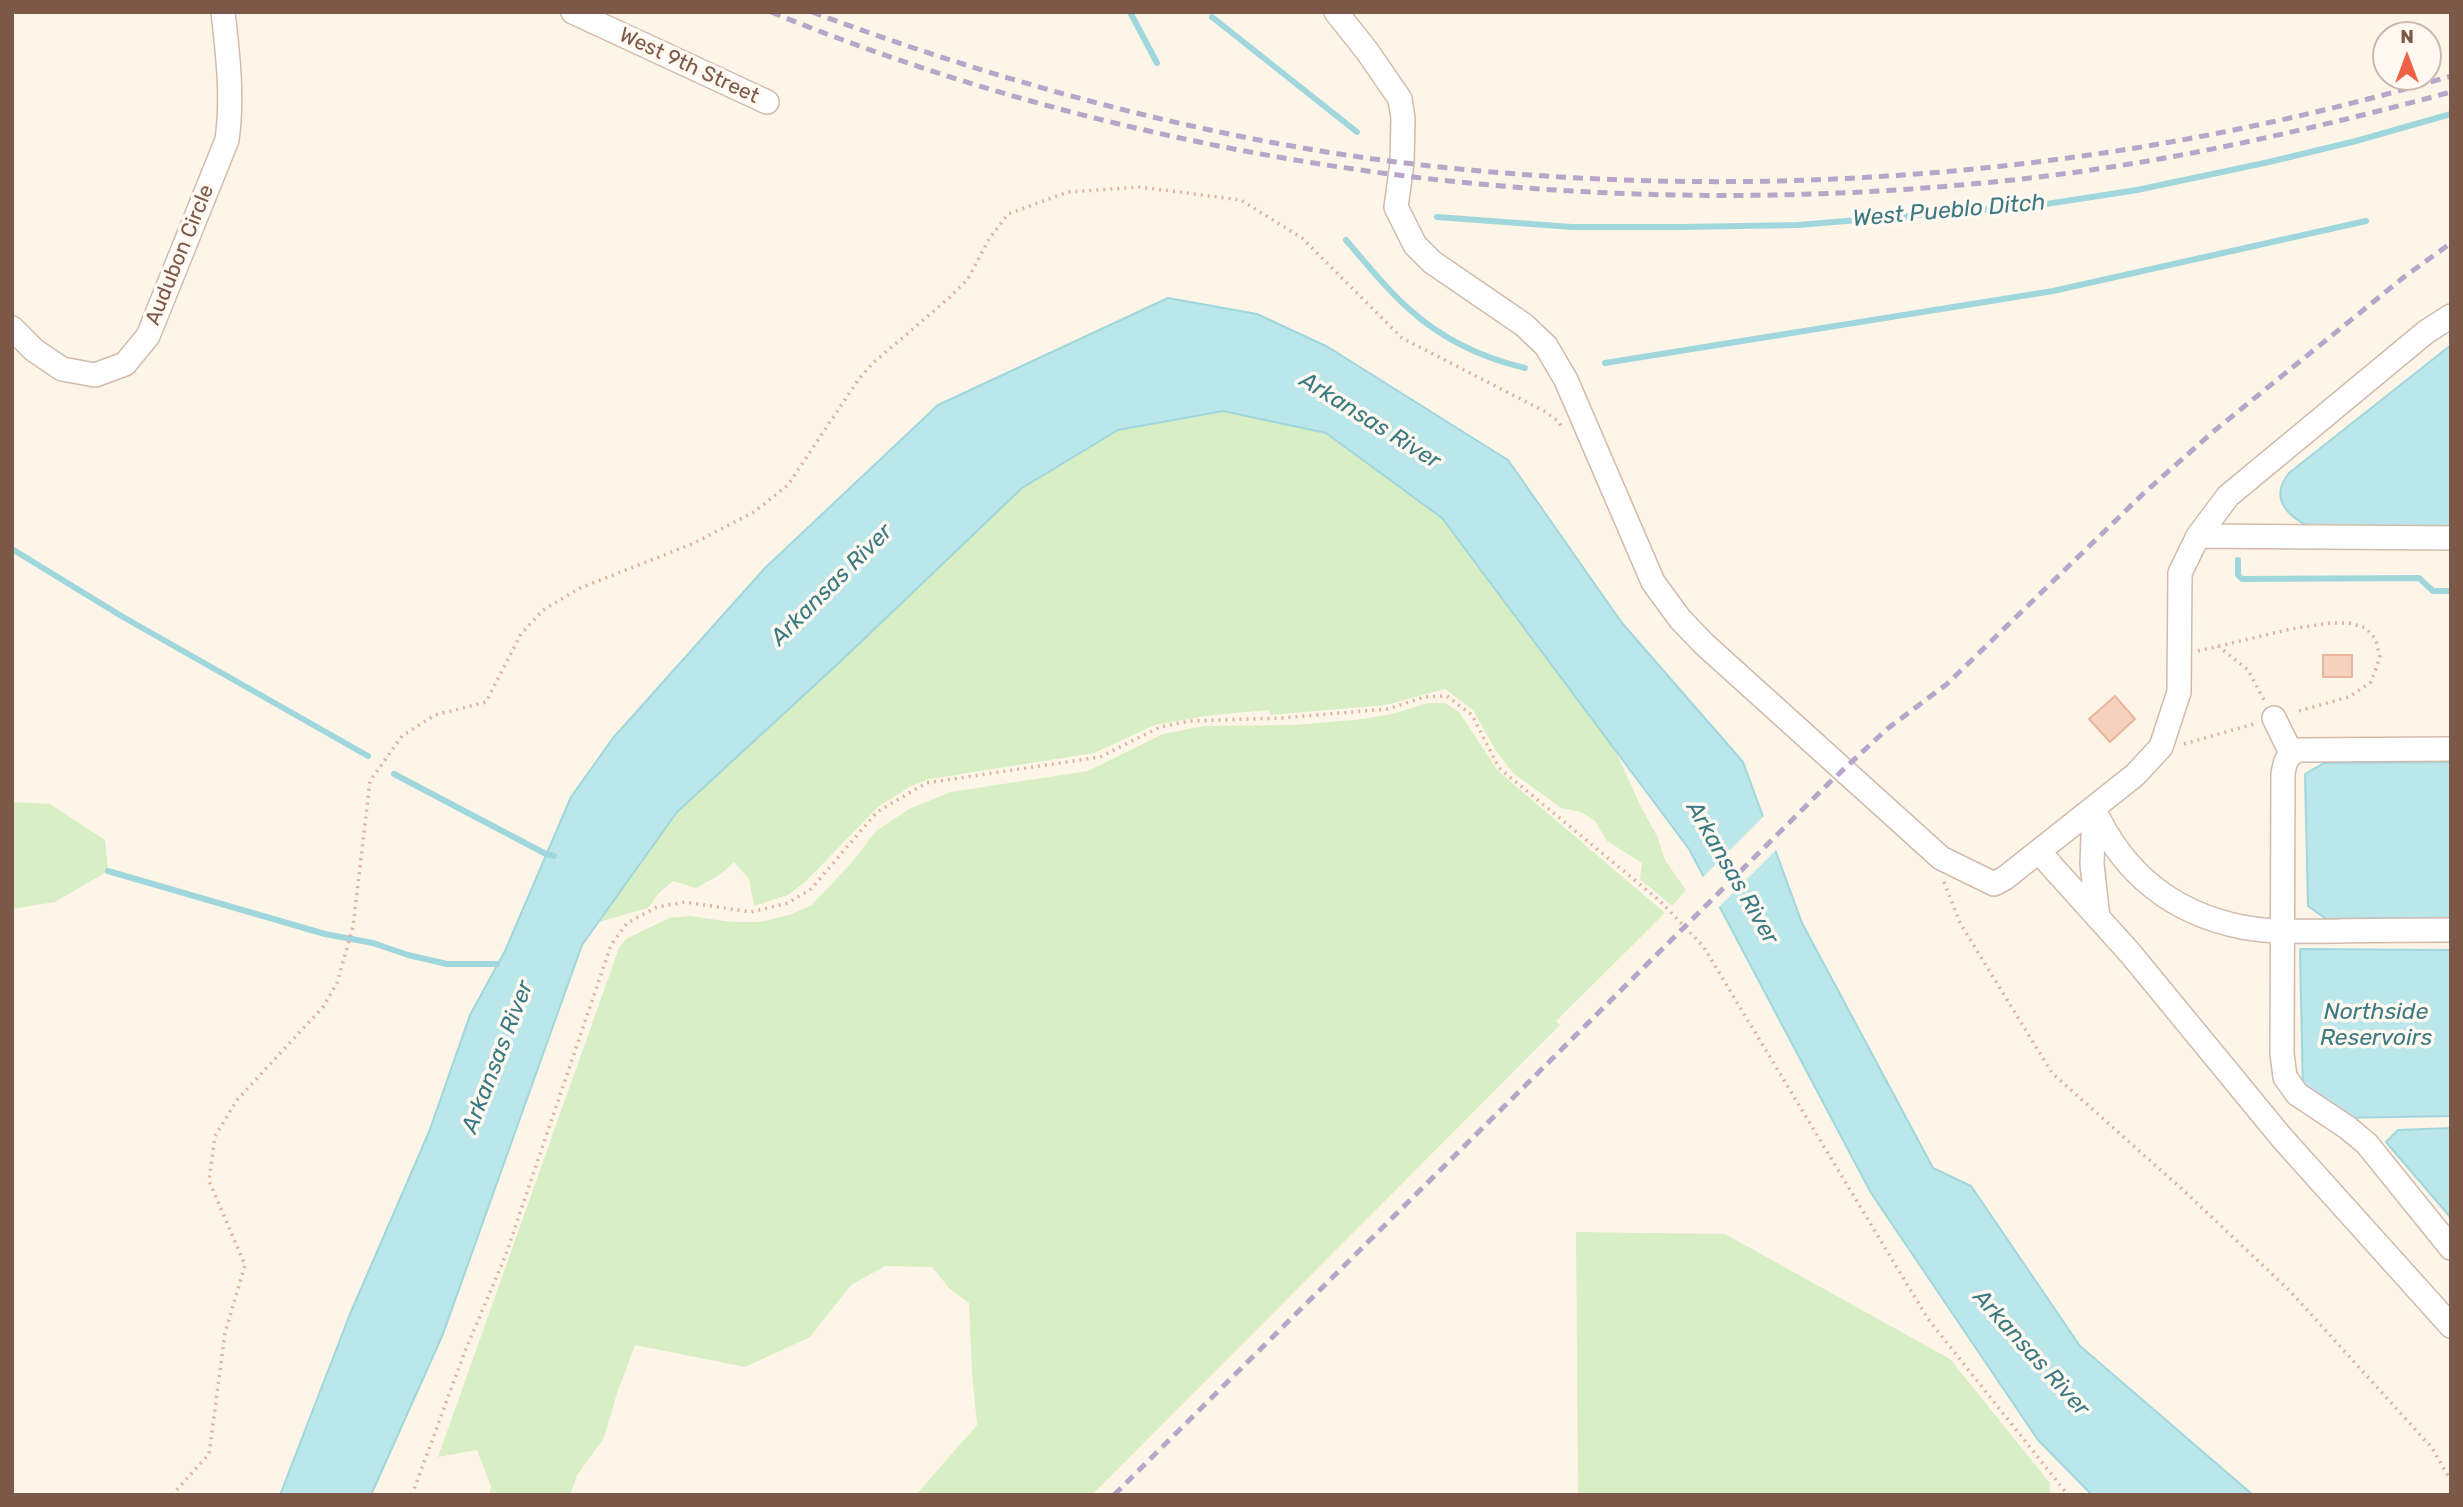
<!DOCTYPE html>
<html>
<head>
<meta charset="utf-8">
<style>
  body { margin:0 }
  #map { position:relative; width:2463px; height:1507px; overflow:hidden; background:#fef5e9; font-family:Rubik,sans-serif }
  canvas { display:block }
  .frame { position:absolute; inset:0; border:14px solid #7c5849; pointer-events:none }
  .north { position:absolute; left:2372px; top:21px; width:70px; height:70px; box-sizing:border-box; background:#fff9f1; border:2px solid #cbb9ae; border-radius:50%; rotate:0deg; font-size:19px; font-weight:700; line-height:28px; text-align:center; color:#7c5849 }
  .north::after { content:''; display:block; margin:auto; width:24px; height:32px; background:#f06246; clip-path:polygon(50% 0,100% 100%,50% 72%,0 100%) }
</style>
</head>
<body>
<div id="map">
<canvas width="2463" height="1507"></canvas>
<div class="frame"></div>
<div class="north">N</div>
</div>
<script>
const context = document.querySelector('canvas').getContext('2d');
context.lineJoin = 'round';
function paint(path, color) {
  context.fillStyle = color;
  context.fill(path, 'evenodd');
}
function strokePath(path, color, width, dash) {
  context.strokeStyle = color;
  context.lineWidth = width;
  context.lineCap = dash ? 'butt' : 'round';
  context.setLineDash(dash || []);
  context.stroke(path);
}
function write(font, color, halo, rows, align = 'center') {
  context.font = font + ' Rubik,sans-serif';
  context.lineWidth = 7;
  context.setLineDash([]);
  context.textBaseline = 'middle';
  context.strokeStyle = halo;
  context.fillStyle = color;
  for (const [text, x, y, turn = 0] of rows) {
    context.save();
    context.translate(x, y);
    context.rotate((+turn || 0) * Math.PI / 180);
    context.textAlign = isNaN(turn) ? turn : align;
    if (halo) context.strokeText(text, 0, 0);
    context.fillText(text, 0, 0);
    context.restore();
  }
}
const green = new Path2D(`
  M1223 411 1326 433 1442 518 1615 750 1641 807 1657 836 1665 860 1686 890 1672 906 1640 879 1642 863 1607 841 1595 821 1581 812 1561 808 1513 773 1496 751 1473 710 1445 689 1386 705 1270 715 1269 710 1213 715 1155 725 1094 753 930 779 911 786 878 807 805 882 788 895 754 906 749 879 734 862 721 874 696 888 673 881 660 892 648 908 599 922 677 812 842 660 1022 488 1118 430Z
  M1428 703H1445L1459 712 1498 771 1665 913 1556 1021 1560 1025 1092 1495H916L977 1425 972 1373 969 1303 949 1288 932 1267 885 1266 851 1285 810 1337 745 1367 635 1345 617 1393 604 1438 577 1475 570 1495H489L491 1487 477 1450 438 1457 619 948 626 939 669 918 690 916 732 922H761L789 915 812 905 852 862 876 831 909 809 951 792 1088 771 1163 734 1205 726 1294 725 1364 719 1396 713Z
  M12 802 50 804 105 840 108 871 55 902 12 909Z
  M1576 1232 1725 1234 1950 1359 2050 1483V1495H1578Z`);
const water = new Path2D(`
  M1168 298 1257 314 1328 347 1508 460 1622 623 1743 762 1802 923 1933 1168 1971 1186 2080 1346 2253 1495H2092L2038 1440 1871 1193 1689 849 1442 518 1326 433 1223 411 1118 430 1022 488 842 660 677 812 582 945 443 1334 371 1495H280L350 1314 429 1132 470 1015 505 951 571 797 613 738 765 568 938 405Z
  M2451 345V529L2310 527C2287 516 2269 498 2289 473Z
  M2451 762V918L2326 919 2308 906 2305 774 2324 763Z
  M2300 949 2451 950V1116L2337 1118 2303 1096Z
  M2451 1128V1218L2386 1142 2398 1130Z`);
const pier = new Path2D(`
  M1766 814 1778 848 1717 909 1701 879Z`);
const stream = new Path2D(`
  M1130 12 1157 63
  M1212 17 1357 132
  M1437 217 1572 227H1683L1798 225 2040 205 2137 190 2269 162 2356 141 2451 114
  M1346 240C1366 263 1386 289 1409 309 1442 339 1483 358 1525 368
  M1605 363 2053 291 2366 221
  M12 549 123 617 368 756
  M2238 560V575L2242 579 2419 578 2433 591H2451
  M394 774 546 854 554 856
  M108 871 325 934 373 943 408 955 447 964H497`);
const building = new Path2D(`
  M2323 655H2352V677H2323Z
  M2115 696 2135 719 2110 742 2089 719Z`);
const path = new Path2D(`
  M2218 646 2248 670 2264 700
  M2198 651 2291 629 2330 623H2349L2366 628 2376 640 2380 657 2371 682 2349 697 2295 712
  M2184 744 2254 724
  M1944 882 1960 923 2052 1073 2183 1190 2290 1291 2432 1448 2451 1481
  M172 1495 209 1454 225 1333 245 1265 209 1181 215 1136 237 1100 323 1007 337 983 353 927 370 781 402 736 435 715 486 702 521 634 543 610 580 588 692 544 754 512 788 485 858 380 873 363 949 298 968 279 989 239 1008 214 1068 192 1140 187 1241 200 1302 238 1402 338 1546 412 1559 422 1563 430
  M412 1495 465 1351 505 1257 611 945 627 923 657 907 685 902 751 912 788 903 811 889 877 812 926 783 1100 757 1160 727 1190 721 1281 718 1388 709 1424 697 1447 696 1472 715 1499 768 1660 901 1703 946 1928 1319 2068 1495`);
const minor = new Path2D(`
  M573 12 767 102
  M1336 12 1367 51 1400 99 1403 118 1402 163 1396 207 1415 245 1432 262 1524 325 1546 346 1566 380 1653 582 1680 619 1704 644 1941 858 1994 884 2005 878 2135 775 2161 747 2179 692 2180 573 2198 536 2228 496 2426 332 2451 316
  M12 328 34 350 62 369 95 375 125 364 148 336 227 140C233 97 228 56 223 12
  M2198 536 2451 538
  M2274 718 2291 753
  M2451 749 2299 750C2287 755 2285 761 2283 774L2282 1054 2285 1077 2297 1094 2348 1128 2367 1144 2451 1248
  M2039 852 2130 953 2282 1138 2451 1326
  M2098 918 2092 864 2094 809C2123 873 2172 913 2242 927 2273 933 2307 931 2338 931 2376 930 2413 930 2451 930`);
const rail = new Path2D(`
  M771 12C1166 173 1599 226 2021 179 2167 163 2310 130 2451 92
  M812 12C1000 82 1205 139 1405 163 1755 205 2113 176 2451 76
  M1114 1495 1830 782 1887 729 1947 684 2144 493 2214 431 2404 277 2451 243`);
const streetNames = [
  ["West 9th Street",689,66,25],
  ["Audubon Circle",180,255,-68]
];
const waterNames = [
  ["West Pueblo Ditch",1949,211,-5],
  ["Arkansas River",1370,421,32],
  ["Arkansas River",832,585,-45],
  ["Arkansas River",1732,873,60],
  ["Northside",2376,1012],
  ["Reservoirs",2376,1038],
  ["Arkansas River",498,1057,-69],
  ["Arkansas River",2031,1353,48]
];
paint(green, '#d8eec5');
paint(water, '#bbe6ea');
strokePath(water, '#a0d7dd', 2);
paint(pier, '#fef5e9');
strokePath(stream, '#a0d7dd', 6);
paint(building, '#f6d1be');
strokePath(building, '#eab69d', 2);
strokePath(minor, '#d2bbad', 26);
strokePath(path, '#dcb4a0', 3.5, [2, 5]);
strokePath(minor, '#fff', 23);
strokePath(rail, '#b7a5ca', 5, [10, 7]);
write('21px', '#7c5849', '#fff9f1', streetNames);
write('italic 23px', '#3b7a82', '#fff9f1', waterNames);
</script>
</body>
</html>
